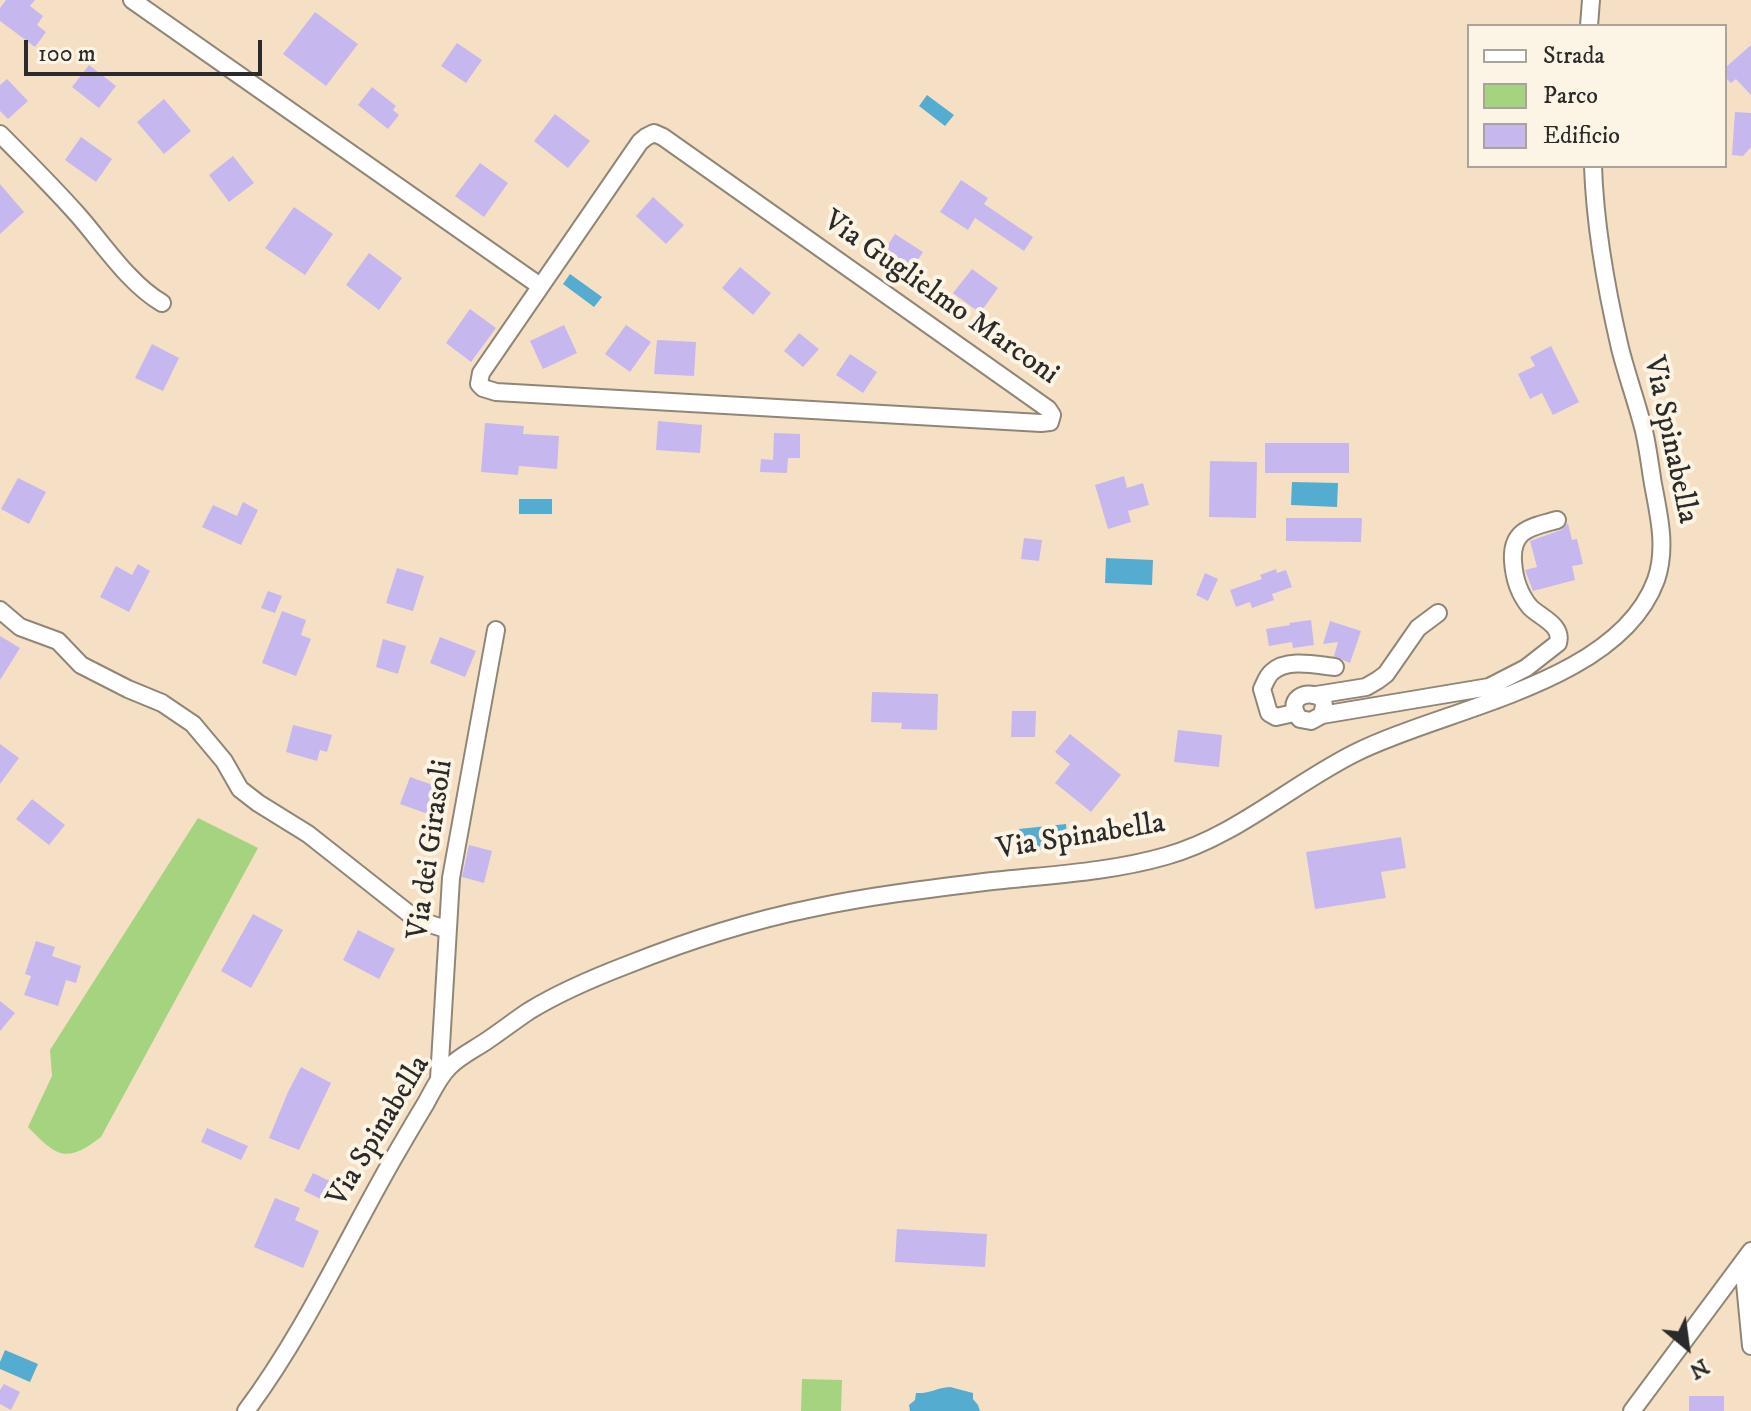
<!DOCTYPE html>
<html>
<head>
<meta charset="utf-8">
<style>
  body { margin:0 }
  #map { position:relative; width:1751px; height:1411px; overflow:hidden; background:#f6e0c5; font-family:"IM FELL DW Pica",serif }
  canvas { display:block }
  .legend { position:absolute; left:1467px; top:24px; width:260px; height:144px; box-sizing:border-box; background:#fcf5e5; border:2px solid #a8a49b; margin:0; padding:10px 14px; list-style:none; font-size:24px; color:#2b2b2b }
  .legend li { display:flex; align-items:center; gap:16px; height:40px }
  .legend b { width:40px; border:2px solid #a8a49b }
  .north { position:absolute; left:1647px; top:1307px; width:80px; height:80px; -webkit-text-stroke:6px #fcf5e5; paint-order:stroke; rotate:151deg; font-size:22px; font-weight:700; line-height:32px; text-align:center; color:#2b2b2b }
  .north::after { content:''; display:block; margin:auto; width:28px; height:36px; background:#2b2b2b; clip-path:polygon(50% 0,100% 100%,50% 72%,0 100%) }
  .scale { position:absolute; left:24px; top:40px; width:238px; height:36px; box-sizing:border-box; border:4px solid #2b2b2b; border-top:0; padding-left:10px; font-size:24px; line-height:28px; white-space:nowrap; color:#2b2b2b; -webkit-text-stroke:6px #fcf5e5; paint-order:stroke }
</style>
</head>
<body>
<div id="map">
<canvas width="1751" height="1411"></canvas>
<ul class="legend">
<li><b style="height:10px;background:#fff"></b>Strada</li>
<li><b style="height:22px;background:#a5d380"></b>Parco</li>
<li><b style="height:22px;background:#c6b7ee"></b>Edificio</li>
</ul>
<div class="north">N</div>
<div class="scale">100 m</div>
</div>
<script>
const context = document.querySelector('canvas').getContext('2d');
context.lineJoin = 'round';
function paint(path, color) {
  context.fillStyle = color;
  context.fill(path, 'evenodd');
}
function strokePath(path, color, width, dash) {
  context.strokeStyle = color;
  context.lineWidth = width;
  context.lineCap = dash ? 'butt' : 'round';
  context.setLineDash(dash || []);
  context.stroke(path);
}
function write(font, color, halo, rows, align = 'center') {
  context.font = font + ' "IM FELL DW Pica",serif';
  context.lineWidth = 8;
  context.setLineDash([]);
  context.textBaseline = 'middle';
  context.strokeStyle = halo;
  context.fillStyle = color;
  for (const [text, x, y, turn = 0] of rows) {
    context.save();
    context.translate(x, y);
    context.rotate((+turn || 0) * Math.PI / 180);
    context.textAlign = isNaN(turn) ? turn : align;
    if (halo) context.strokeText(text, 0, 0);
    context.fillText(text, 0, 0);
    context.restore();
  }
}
const green = new Path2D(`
  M198 818 258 848 101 1137C66 1164 57 1157 28 1127L52 1076 50 1050Z
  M802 1379 842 1380 841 1411H801Z`);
const water = new Path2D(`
  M927 95 954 115 945 126 919 106Z
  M570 274 602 297 594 307 563 284Z
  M1292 482 1338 483 1337 507 1291 505Z
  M519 499H552V514H519Z
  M1106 558 1153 560 1152 585 1105 583Z
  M1066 824 1068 847 1021 852 1019 829Z
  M5 1350 38 1364 30 1382 0 1369V1362Z
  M950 1387 973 1393V1399L978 1405 980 1411H910L909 1405 915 1400 916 1393C929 1394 936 1388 950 1387Z`);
const building = new Path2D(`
  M6 0H35L30 6 43 16 37 25 46 32 35 47 0 21V8Z
  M315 12 358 44 326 86 283 54Z
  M457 43 482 60 466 83 441 66Z
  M1751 45V95L1736 79 1731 83 1725 77V68Z
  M89 65 116 86 99 108 72 87Z
  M7 79 28 101 8 119 0 111V85Z
  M372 87 396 106 393 110 399 115 388 129 358 105Z
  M164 99 191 131 164 154 137 122Z
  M1735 112 1751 113V147L1743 156 1732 155Z
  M555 114 590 141 568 168 534 141Z
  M81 137 112 159 96 182 65 160Z
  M233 156 254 183 229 202 209 175Z
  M480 163 508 183 484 217 455 196Z
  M961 180 988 198 984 204 1033 237 1024 251 975 218 968 230 940 212Z
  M0 184 24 212 0 234Z
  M653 197 684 225 666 244 636 216Z
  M294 207 333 234 305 275 265 248Z
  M895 234 923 252 911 271 900 264 894 273 877 262Z
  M369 253 402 278 379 310 346 285Z
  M740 267 771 293 753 315 722 288Z
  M972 269 998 288 980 313 953 293Z
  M470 309 496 328 471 362 446 343Z
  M564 325 577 353 543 369 530 341Z
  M626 325 651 342 630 372 605 354Z
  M799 333 819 349 803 367 784 351Z
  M657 340 696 342 694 376 654 374Z
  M152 344 179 358 163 391 135 378Z
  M1551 346 1579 402 1553 415 1542 393 1530 399 1518 374 1535 366 1530 357Z
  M850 354 877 372 863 393 836 375Z
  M658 421 702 425 700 453 656 450Z
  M485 423 524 426 523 434 559 436 557 469 519 466 518 475 481 472Z
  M774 433 800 434V458H788L787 473 760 472 761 459 773 460Z
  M1265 443H1349V473H1265Z
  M1210 461 1257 462 1256 518 1209 517Z
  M1124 476 1127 488 1143 483 1149 505 1128 511 1131 522 1108 529 1095 485Z
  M18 478 46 492 29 524 1 509Z
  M243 502 258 510 241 545 202 527 213 505 237 516Z
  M1286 518H1362L1361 542 1286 541Z
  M1568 523 1572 540 1577 539 1583 564 1572 566 1575 580 1533 591 1525 570 1537 567 1530 541 1561 530Z
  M1024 538 1042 540 1039 561 1021 559Z
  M138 564 150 571 129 612 100 597 116 566 132 575Z
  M397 568 424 576 413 611 386 603Z
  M1276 569 1277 573 1286 570 1292 587 1272 594 1274 600 1252 608 1250 602 1236 607 1230 590 1262 579 1260 575Z
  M1205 573 1218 579 1208 601 1196 595Z
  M268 591 282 596 275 613 261 608Z
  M282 611 306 620 301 635 311 639 296 676 262 663Z
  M1311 620 1314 645 1293 648 1292 642 1269 646 1266 629 1290 625 1289 623Z
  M1330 621 1361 631 1350 663 1334 656 1338 642 1323 644Z
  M0 636 20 648 0 680Z
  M440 637 476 651 465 677 430 663Z
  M383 639 406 646 398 674 376 667Z
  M872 692 938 694 937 730 901 729 902 723 871 722Z
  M1012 711H1036L1035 737H1011Z
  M293 725 332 735 327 752 320 750 317 761 286 752Z
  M1178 730 1222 735 1219 767 1174 762Z
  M1070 734 1121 775 1091 812 1055 783 1070 764 1055 752Z
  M0 744 19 758 0 784Z
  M433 776 446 781 442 792 448 794 439 818 400 804 410 777 430 784Z
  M32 799 65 825 49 845 16 819Z
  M1401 837 1406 868 1381 872 1386 898 1315 909 1306 852Z
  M469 845 492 851 484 883 462 877Z
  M253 914 283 930 251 988 221 971Z
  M358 930 395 949 379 979 343 960Z
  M36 941 55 947 52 956 81 966 76 983 66 980 58 1006 24 995 31 976 25 974Z
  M0 1001 15 1013 0 1031Z
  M301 1067 331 1083 299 1150 269 1138 288 1092Z
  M207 1128 248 1146 241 1160 201 1142Z
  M313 1173 336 1184 327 1202 304 1191Z
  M275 1198 300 1208 295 1220 319 1231 303 1268 254 1247Z
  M897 1229 987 1234 985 1267 895 1262Z
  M4 1384 20 1392 11 1410 0 1404V1390Z
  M1689 1396H1724V1411H1689Z`);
const minor = new Path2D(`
  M132 0 540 286
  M1589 26 1591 0
  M654 133 663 137 1048 409 1052 415 1050 422 1041 423 496 392 483 388 479 384 481 373 640 142 646 137Z
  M0 134C26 160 52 186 77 214 102 242 129 284 162 303
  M0 610 20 627 58 641 81 665 128 689 162 703 193 724 224 761 240 789 258 803 308 834 417 920 446 929
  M1489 687 1526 668 1558 643C1563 625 1541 618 1530 607 1519 594 1514 577 1513 561 1511 529 1532 527 1557 520
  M1316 695 1366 687 1378 680 1386 674 1418 628 1438 613
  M1294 713 1276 717 1269 713 1262 689C1265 683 1267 676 1272 672 1287 658 1316 665 1335 667
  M1322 715 1324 706 1323 699C1305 687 1284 701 1300 719L1311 721 1322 715 1489 687 1496 700
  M439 1079 451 878 496 630
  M1743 1262 1751 1346
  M246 1411C304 1333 345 1243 393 1159 404 1140 415 1121 426 1103 433 1090 439 1077 449 1067 460 1056 473 1050 485 1042 500 1032 514 1021 529 1011 560 992 593 978 627 965 687 941 749 921 813 908 869 896 927 889 984 882 1044 875 1107 873 1166 856 1235 837 1291 785 1355 753 1444 708 1618 684 1656 580 1667 548 1659 516 1653 484 1650 466 1648 448 1644 431 1637 403 1627 376 1620 348 1606 288 1595 227 1593 166
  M1632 1411 1751 1251`);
const streetNames = [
  ["Via Guglielmo Marconi",940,299,35],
  ["Via Spinabella",1669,440,78],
  ["Via Spinabella",1081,838,-9],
  ["Via dei Girasoli",432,850,-82],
  ["Via Spinabella",380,1132,-59]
];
paint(green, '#a5d380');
paint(water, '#54add1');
paint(building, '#c6b7ee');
strokePath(minor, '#908678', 20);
strokePath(minor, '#fff', 16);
write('30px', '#2b2b2b', '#fcf5e5', streetNames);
</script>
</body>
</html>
